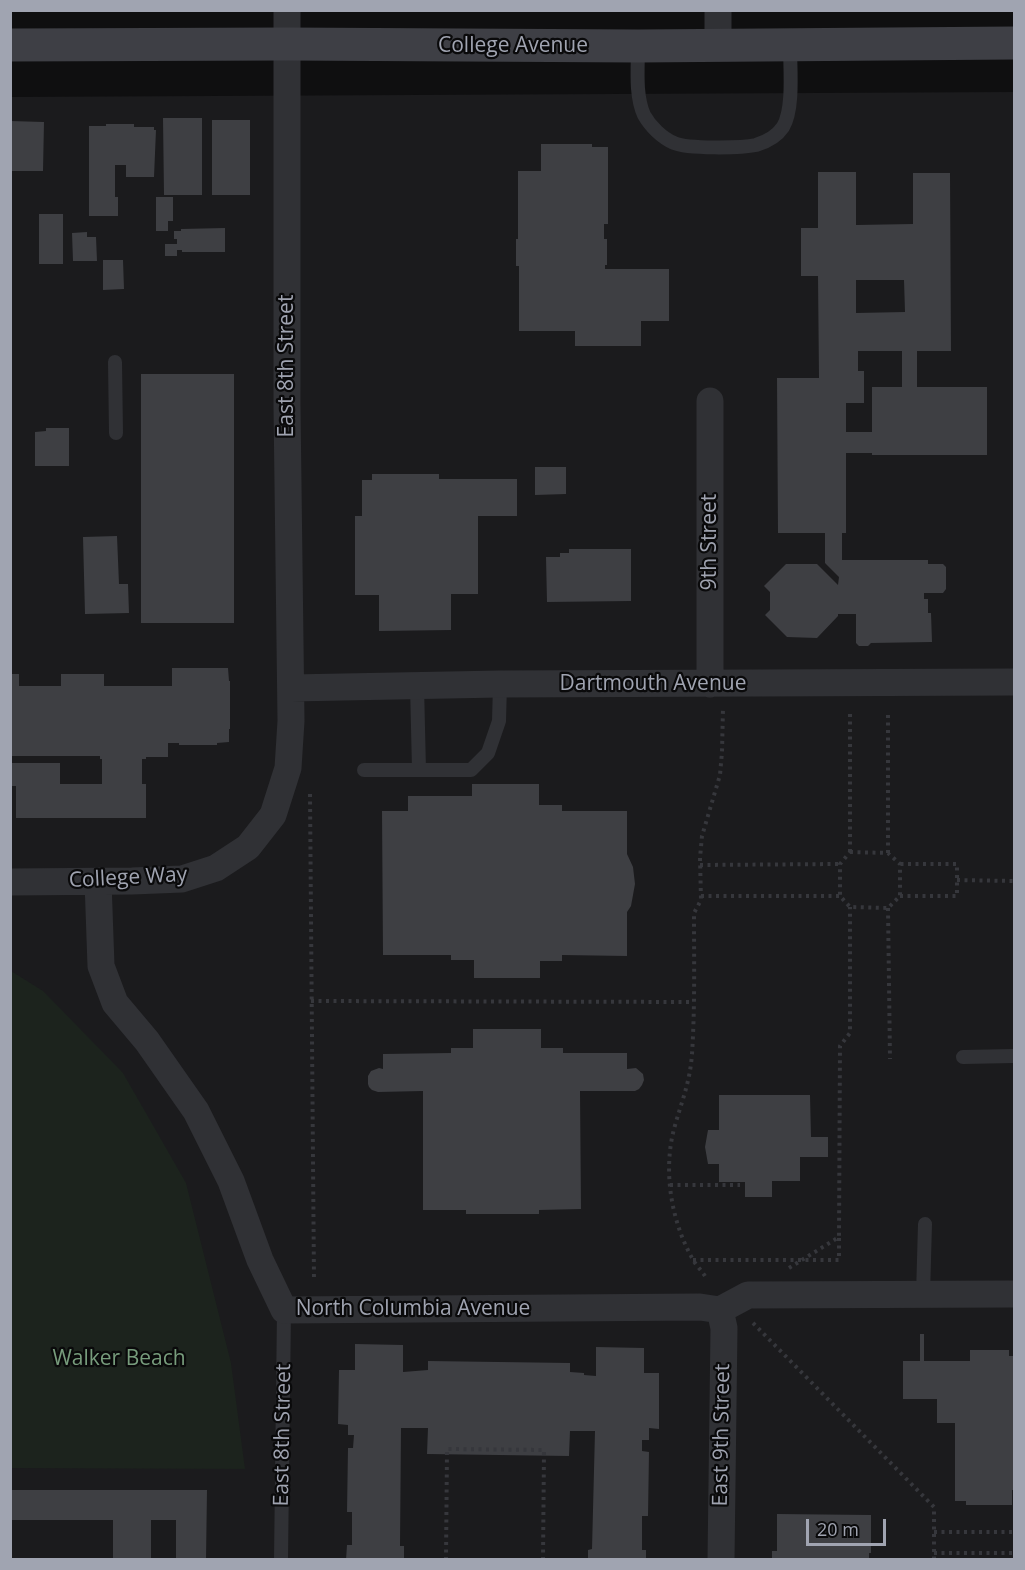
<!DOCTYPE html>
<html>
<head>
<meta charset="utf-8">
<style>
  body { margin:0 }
  #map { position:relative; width:1025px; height:1570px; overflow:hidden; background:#0f0f10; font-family:"Open Sans",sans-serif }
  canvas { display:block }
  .frame { position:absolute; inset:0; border:12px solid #a0a4b1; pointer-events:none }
  .scale { position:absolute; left:806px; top:1519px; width:80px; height:27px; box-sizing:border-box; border:3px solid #a0a4b1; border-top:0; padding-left:8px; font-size:18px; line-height:21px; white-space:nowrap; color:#a0a4b1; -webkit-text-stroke:4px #0a0a0b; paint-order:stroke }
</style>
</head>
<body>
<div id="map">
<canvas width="1025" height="1570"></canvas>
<div class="frame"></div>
<div class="scale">20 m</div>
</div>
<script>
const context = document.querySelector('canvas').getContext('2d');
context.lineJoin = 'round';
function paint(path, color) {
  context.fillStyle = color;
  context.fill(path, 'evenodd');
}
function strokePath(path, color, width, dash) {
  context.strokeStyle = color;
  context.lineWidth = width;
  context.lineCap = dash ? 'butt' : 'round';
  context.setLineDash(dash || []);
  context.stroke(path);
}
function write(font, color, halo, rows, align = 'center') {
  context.font = font + ' "Open Sans",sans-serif';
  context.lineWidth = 4.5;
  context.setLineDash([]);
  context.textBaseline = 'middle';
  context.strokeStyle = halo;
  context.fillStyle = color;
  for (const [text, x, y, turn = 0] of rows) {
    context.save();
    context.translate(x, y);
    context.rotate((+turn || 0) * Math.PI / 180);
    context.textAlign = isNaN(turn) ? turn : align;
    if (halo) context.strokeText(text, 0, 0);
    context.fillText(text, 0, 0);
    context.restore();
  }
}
const built = new Path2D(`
  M1014 92V1559H11V97Z`);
const green = new Path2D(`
  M11 971 43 991 123 1073 186 1183 231 1363 245 1469 11 1468Z`);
const building = new Path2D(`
  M163 118H202V195H164Z
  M212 120H250V195H212Z
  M10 121 44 122 43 171H10Z
  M106 124H134V127H154V130H156L154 177H126V165H115V197H118V216H89V126H106Z
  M541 144H592V147H608V224H604V239H607V265H605V269H669V321H641V346H575V331H519V266H516V239H518V171H541Z
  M818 172H856V225L913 224V173H950L951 351H917V387H987V455H872V453H846V533H842V560H928V564H943L946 567V589L943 593H924V599H928V613H931L932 642 871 643 868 646H859L856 643V614H838V616L817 638 787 637 765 615 770 610V592L764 586 786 564H817L838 585 839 577 825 563V533H778L777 378H819L818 276H801V228H818ZM856 280H904L905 312 856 313ZM858 351H902V387H872V432H846V403H864V371H858Z
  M156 197H173V221H168V231H156Z
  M39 214H63V264H39Z
  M225 228V252H182V250H177V256H165V244H177V239H174V231H181V229Z
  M87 232V237H96L97 261H73L72 233Z
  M103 260H123L124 289 103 290Z
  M141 374H234V623H141Z
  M46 428H69V466H35V432L46 431Z
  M535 467H566V494L535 495Z
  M372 474H439V479H517V516H478V594H451V630L379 631V595H355V516H362V480H372Z
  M117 536 119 584H128L129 613 85 614 83 537Z
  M569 549H631V601L547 602 546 557H560V553H569Z
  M172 668H228L229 681H230V729H229V742L217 743V745H179V743H168V757H146V759H142V784H146V818H16V786H11V763H60V784H102V759H100V756H10V674H19V686H61V674H104V686H172Z
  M472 784H539V805H562V811H627V854L633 867 635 884 631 906 627 912V956L562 955V961H540V978H474V960H451V955H383L382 811H408V796H472Z
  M473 1029H541V1048H563V1053H627V1069L636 1068 643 1074 644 1080 642 1085 639 1089 635 1091H580L581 1209 539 1210V1214H466V1210H423V1091L378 1092 372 1090 369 1087 368 1084V1076L371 1071 379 1068 383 1069V1054L451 1053V1048H473Z
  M719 1095H810L811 1137H828V1157H800V1181H772V1197H745V1182H719V1164H708L705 1147 708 1130H719Z
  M920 1334H924V1361H970V1350H1009V1356H1014V1490H1012V1505H966V1501H955V1423H937V1399H903V1361H920Z
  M355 1344 403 1345V1372L428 1370V1361L570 1363V1372L584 1373V1375L596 1376V1347L644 1348V1373H659V1429L649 1428V1440H642V1451L649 1452 648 1516H642V1550H646V1560H588V1550L592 1549 595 1431H570L569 1456 427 1454 428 1428H401L400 1546H404V1560H346L347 1545H352V1512H347L348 1448H353L354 1435H348V1425L338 1424 339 1370H355Z
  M10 1490H207L206 1560H176V1520H151V1560H113V1520H10Z
  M777 1514 871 1515V1553H869V1560H772V1551H777Z`);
const path = new Path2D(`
  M850 714V852
  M310 794 314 1281
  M850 852 888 853 900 864V896L888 908 850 907 840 896V864Z
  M888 853V715
  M700 865 840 864
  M957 880 1014 881
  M701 896H840
  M900 896H957V864H900
  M888 908 890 1059
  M311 1001 693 1002
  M670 1185H740
  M693 1260H839V1238
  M789 1268 839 1237 840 1046 850 1033V907
  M705 1276C701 1270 695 1264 692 1258 671 1220 663 1171 674 1129 681 1103 690 1083 692 1054 695 1008 694 960 694 913L701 900 700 858 702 836 720 775 722 752 723 708
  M753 1323 934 1507V1560
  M934 1532H1014
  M934 1553H1014
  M446 1560 447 1449 544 1450 543 1560`);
const lane = new Path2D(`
  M638 46C638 68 635 95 644 115 650 126 662 138 674 143 687 149 742 148 756 145 766 142 777 136 783 127 794 109 790 68 790 45
  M115 362 116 433
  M417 685 419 770
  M364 770H471L488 753 499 721 500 684
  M963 1057 1014 1056
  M923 1295 925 1224
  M281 1560 284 1310`);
const street = new Path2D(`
  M718 10V45
  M710 684V401
  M291 688 500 684 1014 682
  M98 881 101 966 115 1003 147 1041 196 1111 231 1181 260 1260 284 1310 700 1307 720 1310 748 1295 1014 1294
  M10 882 132 881 182 879 216 868 248 847 273 815 288 768 291 721 287 406V10
  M720 1310 724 1328 721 1560`);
const secondary = new Path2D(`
  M10 45 287 44 638 46 1014 43`);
const streetNames = [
  ["College Avenue",513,46],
  ["East 8th Street",287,366,-90],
  ["9th Street",710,542,-90],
  ["Dartmouth Avenue",653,684],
  ["College Way",128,878,-3],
  ["North Columbia Avenue",413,1309],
  ["East 8th Street",283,1435,-89],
  ["East 9th Street",722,1435,-89]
];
const parkNames = [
  ["Walker Beach",119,1359]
];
paint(built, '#1b1b1d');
paint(green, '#1c231d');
paint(building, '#3e3f43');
strokePath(path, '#36373c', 4, [3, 4.5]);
strokePath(lane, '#303135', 14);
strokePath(street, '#303135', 27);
strokePath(secondary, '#3e3f45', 33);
write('21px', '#a0a4b1', '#0a0a0b', streetNames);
write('21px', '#779c7c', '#0a0a0b', parkNames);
</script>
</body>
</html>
